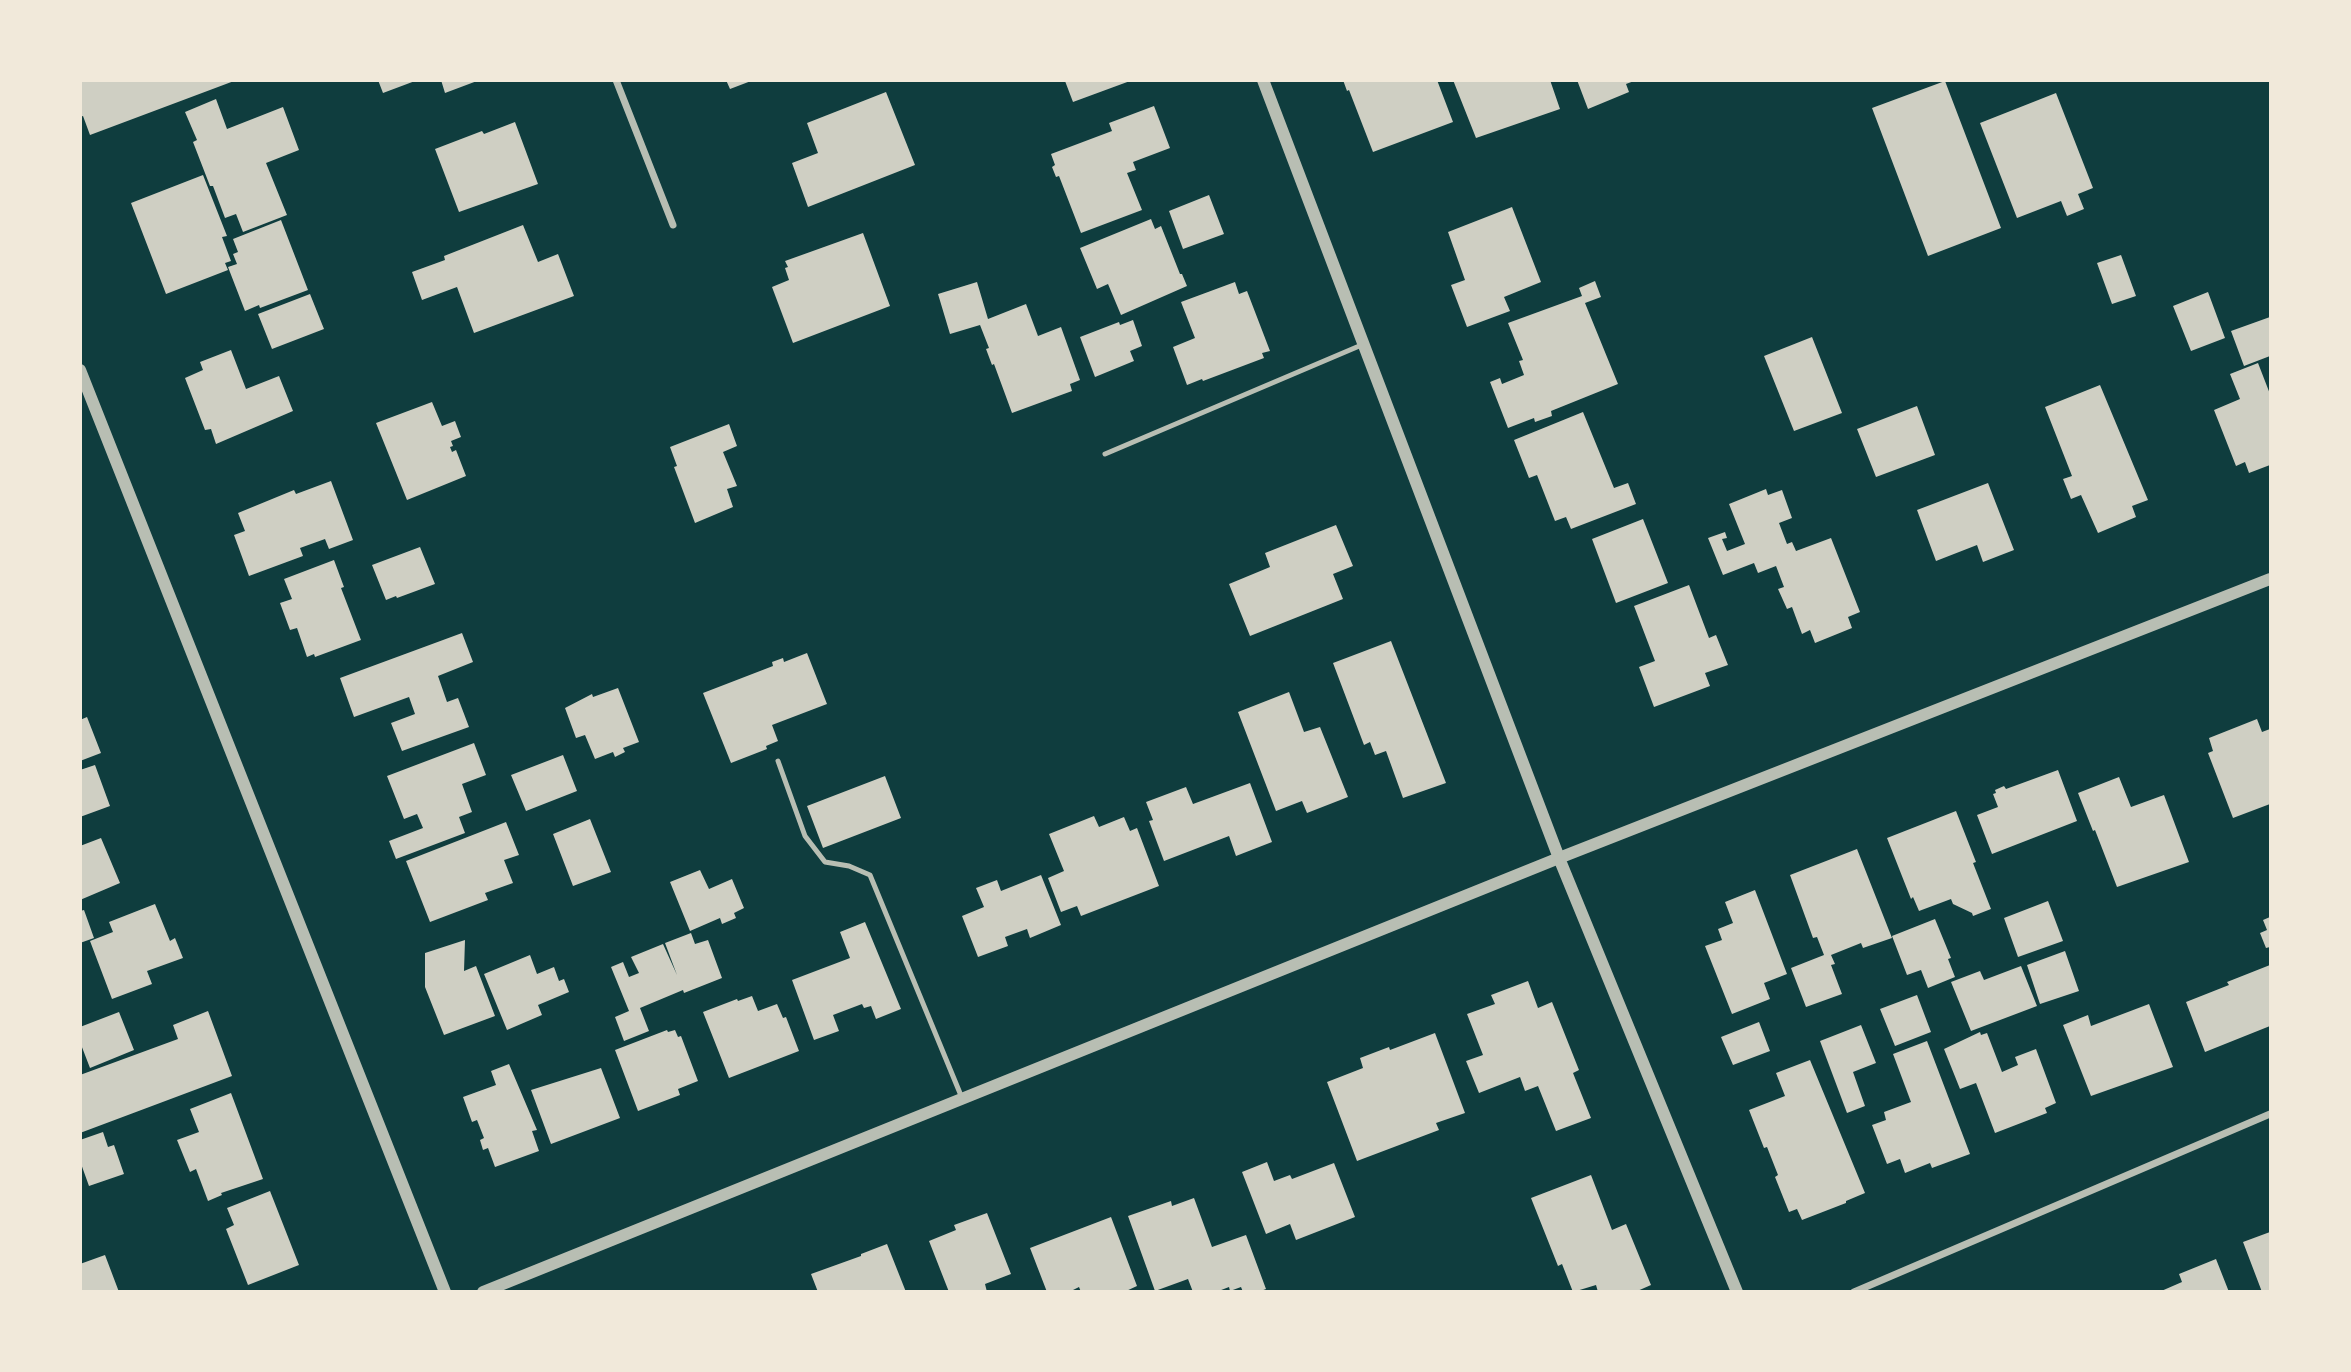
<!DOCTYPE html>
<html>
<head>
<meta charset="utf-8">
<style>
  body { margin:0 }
  #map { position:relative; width:2351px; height:1372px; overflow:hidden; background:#0f3d3e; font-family:Lora,serif }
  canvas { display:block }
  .frame { position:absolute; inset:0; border:82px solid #f1e9da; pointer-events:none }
</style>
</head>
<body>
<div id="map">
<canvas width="2351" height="1372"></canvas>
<div class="frame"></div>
</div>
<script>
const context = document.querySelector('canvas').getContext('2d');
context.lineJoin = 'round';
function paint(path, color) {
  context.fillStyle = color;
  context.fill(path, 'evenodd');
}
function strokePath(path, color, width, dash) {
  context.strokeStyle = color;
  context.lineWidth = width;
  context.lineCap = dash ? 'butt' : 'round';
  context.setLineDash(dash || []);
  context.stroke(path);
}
const building = new Path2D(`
  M80 80H234V81L90 135 83 116 80 117Z
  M378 80H415V81L383 93Z
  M441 80H477V81L445 93Z
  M726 80H751V81L730 89Z
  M1067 80H1130V81L1073 102 1065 81Z
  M1343 80H1437L1453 122 1373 152 1349 90 1347 91Z
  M1453 80H1550L1560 109 1476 138Z
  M1577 80H1634V81L1626 84 1629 92 1588 109Z
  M1945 81 2001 228 1928 256 1872 108Z
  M886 92 915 165 808 207 792 163 818 153 807 123Z
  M2056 93 2093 188 2078 194 2084 209 2067 216 2061 201 2017 218 1980 123Z
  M216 99 227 129 283 107 299 150 266 163 287 215 243 232 236 214 225 218 213 186H210L193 142 197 140 185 112Z
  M1154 106 1170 148 1133 162 1136 170 1127 173 1142 210 1081 233 1059 176 1056 177 1052 167 1055 165 1051 154 1112 131 1109 123Z
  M515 122 538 184 459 212 435 149 482 131 484 134Z
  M203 175 227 236 222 237 231 261 225 263 228 270 166 294 131 203Z
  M1209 195 1224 234 1183 249 1169 211Z
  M1512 207 1541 282 1504 297 1510 311 1467 327 1451 285 1465 280 1448 232Z
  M1151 219 1155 229 1161 226 1180 274H1182L1187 286 1121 315 1108 284 1097 289 1080 248Z
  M281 220 308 290 260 308 259 305 245 311 228 267 237 264 233 254 238 252 233 239Z
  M523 225 538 262 558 254 574 296 474 333 457 287 422 300 412 272 445 260 444 256Z
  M863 233 890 306 793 343 772 287 789 280 785 268 788 267 785 261Z
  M2121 255 2136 296 2112 304 2097 263Z
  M1595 281 1601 297 1585 303 1618 384 1551 411 1552 416 1535 422 1534 418 1508 428 1490 382 1500 378 1502 384 1524 375 1519 361 1523 360 1508 323 1582 296 1579 288Z
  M977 282 988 319 1026 304 1038 336 1061 327 1080 380 1070 384 1072 391 1012 413 994 364 992 365 986 349 989 348 980 325 950 334 938 294Z
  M1235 282 1239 294 1247 291 1270 351 1262 353 1264 358 1203 381 1202 379 1187 385 1173 347 1195 338 1181 302Z
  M2208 292 2225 338 2191 351 2173 306Z
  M310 294 324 329 272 349 258 314Z
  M2270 317V356L2244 366 2231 331Z
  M1133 320 1142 346 1130 351 1134 361 1095 377 1080 337 1119 322 1120 325Z
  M1812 337 1842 413 1794 431 1764 356Z
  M231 350 246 389 279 376 293 411 216 444 211 429 205 430 185 378 203 370 200 362Z
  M2258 363 2270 394V465L2249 473 2245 462 2236 466 2214 410 2240 399 2230 374Z
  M2100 385 2148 500 2132 506 2136 517 2098 533 2081 495 2071 499 2063 479 2072 476 2045 407Z
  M432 402 442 426 455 421 461 437 451 441 453 446 450 447 452 452 456 450 466 476 407 500 376 423Z
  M1917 406 1935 455 1876 477 1857 429Z
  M1583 412 1614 488 1628 483 1636 504 1571 529 1566 517 1555 521 1537 475 1529 478 1514 440Z
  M729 424 737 446 723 452 737 486 727 489 733 507 695 523 674 467 677 466 670 447Z
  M331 481 353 540 329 549 325 539 300 548 303 556 249 576 234 535 245 531 238 513 294 490 296 494Z
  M1988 483 2014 550 1983 562 1977 545 1936 561 1917 510Z
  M1766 489 1768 495 1782 490 1792 518 1779 523 1787 544 1792 542 1796 551 1831 538 1860 612 1848 617 1852 628 1815 643 1810 630 1802 634 1792 607 1787 609 1778 589 1784 587 1776 566 1758 573 1754 563 1723 575 1708 538 1725 532 1727 538 1722 539 1727 551 1745 544 1729 504Z
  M1643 519 1668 583 1616 603 1592 539Z
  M1336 525 1353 566 1333 574 1343 599 1250 636 1229 584 1270 567 1265 553Z
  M420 547 435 584 397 598 396 596 386 600 372 565Z
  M334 560 344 587 341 588 361 640 315 657 314 654 307 657 297 628 290 630 280 603 292 599 284 579Z
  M1689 585 1709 638 1716 635 1728 665 1705 673 1710 686 1654 707 1639 667 1655 661 1634 606Z
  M462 633 473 662 438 676 447 702 458 698 469 727 402 751 391 723 415 714 409 697 354 717 340 678Z
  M1391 641 1446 783 1403 798 1386 751 1375 755 1370 742 1364 745 1333 663Z
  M807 653 827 704 772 725 778 741 766 746 767 749 731 763 703 693 773 666 772 662 783 658 784 662Z
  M618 688 639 742 623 748 625 752 615 757 613 752 595 759 585 735 576 738 565 708 592 694 593 697Z
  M1289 692 1304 732 1320 727 1348 797 1307 813 1302 801 1276 811 1238 712Z
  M87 717 101 753 80 761V720Z
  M2257 719 2262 732 2270 729V804L2233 818 2208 753 2213 751 2209 738Z
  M474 743 486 775 462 784 472 812 459 817 465 833 396 859 389 841 423 828 417 814 404 819 387 776Z
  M563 755 577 791 526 811 511 775Z
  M95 765 110 806 80 817V770Z
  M2058 770 2077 821 1992 854 1977 815 1998 807 1993 794 1996 793 1995 790 2004 786 2006 789Z
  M885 776 901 818 823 848 807 806Z
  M2119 777 2131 807 2164 795 2189 862 2117 887 2095 830 2093 831 2078 793Z
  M1250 783 1272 842 1236 856 1229 836 1164 861 1149 821 1153 820 1146 802 1186 787 1193 804Z
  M1956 811 1976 862 1973 863 1991 909 1973 916 1972 913 1953 904 1951 899 1919 911 1913 897 1911 899 1887 838Z
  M1094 816 1099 827 1124 817 1130 831 1137 828 1159 886 1081 916 1077 906 1061 912 1048 878 1064 871 1049 834Z
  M590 819 611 872 573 886 553 834Z
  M506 822 519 855 504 860 513 883 485 893 488 900 430 922 406 861Z
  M101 838 120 883 80 900V846Z
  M1857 849 1892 938 1863 948 1861 943 1831 955 1835 964 1831 965 1842 994 1806 1007 1791 968 1824 955 1817 937 1813 938 1790 875Z
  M700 870 709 889 732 879 744 908 734 913 736 918 722 924 720 918 690 931 670 882Z
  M1041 875 1061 925 1030 938 1027 929 1005 937 1008 946 978 957 962 916 984 907 976 888 997 880 1001 891Z
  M1755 890 1787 974 1764 983 1770 999 1732 1014 1705 946 1722 940 1718 929 1733 923 1725 902Z
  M2048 901 2063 941 2018 957 2004 918Z
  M155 904 170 941 175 938 183 958 147 971 152 984 112 999 90 941 113 932 109 922Z
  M84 910 94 938 80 943V911Z
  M2270 917V947L2266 948 2260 933 2267 930 2263 920Z
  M1935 919 1951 958 1948 959 1955 977 1928 988 1921 970 1907 975 1892 936Z
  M865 922 901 1009 876 1019 871 1006 864 1008 862 1004 833 1015 839 1031 814 1040 792 980 850 958 840 932Z
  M691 933 695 944 708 940 722 978 684 993 683 990 640 1008 649 1031 624 1041 615 1017 629 1011 611 967 623 962 629 977 639 973 631 957 663 944 677 975 665 943Z
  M465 940 464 971 476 966 495 1016 444 1035 425 987V953Z
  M2065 951 2079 991 2040 1004 2027 965Z
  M530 955 537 974 554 967 559 981 564 979 569 992 538 1005 542 1015 507 1030 484 974Z
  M2270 965V1026L2205 1052 2186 1002 2229 985 2227 982Z
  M2021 966 2037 1006 1971 1031 1951 982 1980 971 1984 980Z
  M1528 981 1538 1008 1552 1002 1579 1070 1573 1073 1591 1118 1556 1131 1538 1086 1525 1091 1520 1077 1479 1093 1466 1061 1483 1055 1467 1014 1495 1004 1491 995Z
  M1917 995 1931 1032 1895 1046 1880 1009Z
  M752 996 758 1011 777 1004 783 1018 786 1017 799 1051 729 1078 703 1012 737 999 738 1001Z
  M2149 1004 2173 1067 2091 1096 2063 1025 2088 1015 2091 1026Z
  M208 1011 232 1076 80 1133V1075L178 1039 173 1025Z
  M119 1012 134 1050 90 1068 80 1042V1027Z
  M1759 1022 1770 1051 1733 1065 1721 1037Z
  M1861 1025 1876 1063 1853 1072 1865 1106 1847 1113 1820 1041Z
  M667 1030 668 1032 675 1030 678 1037 681 1036 698 1081 678 1089 680 1095 638 1111 615 1050Z
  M1980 1032 1981 1035 1987 1033 2002 1072 2018 1065 2015 1057 2036 1049 2056 1103 2045 1108 2047 1113 1995 1133 1976 1083 1960 1089 1944 1049Z
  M1435 1033 1465 1113 1436 1123 1439 1130 1357 1161 1327 1082 1363 1068 1360 1058 1389 1047 1390 1050Z
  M1927 1041 1970 1154 1932 1168 1930 1163 1905 1173 1900 1159 1887 1164 1872 1125 1886 1120 1884 1112 1911 1102 1893 1054Z
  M1810 1060 1865 1193 1846 1201V1203L1802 1220 1797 1209 1789 1212 1775 1177 1778 1175 1767 1147 1764 1148 1749 1110 1785 1096 1776 1073Z
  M509 1064 537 1130 532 1131 539 1151 495 1167 488 1148 483 1150 480 1140 484 1138 477 1120 472 1122 463 1097 496 1085 491 1071Z
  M601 1068 620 1118 551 1144 531 1090Z
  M231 1093 263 1179 221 1193 222 1195 208 1201 196 1169 190 1172 177 1140 199 1132 190 1109Z
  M103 1132 108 1147 114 1145 124 1174 89 1186 80 1161V1140Z
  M1267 1162 1274 1181 1290 1175 1292 1179 1334 1163 1355 1217 1296 1240 1290 1224 1266 1234 1242 1172Z
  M1591 1175 1612 1230 1626 1224 1651 1285 1635 1292H1598L1596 1285 1573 1292 1562 1264 1558 1266 1531 1198Z
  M270 1191 299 1265 248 1285 226 1229 234 1225 227 1208Z
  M1194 1198 1212 1247 1246 1235 1266 1289 1258 1292H1243L1241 1287 1230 1291 1229 1287 1216 1292H1193L1188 1279 1155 1291 1128 1216 1171 1201 1172 1206Z
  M987 1213 1011 1274 985 1284 987 1292H949L929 1241 956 1230 954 1225Z
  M1111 1217 1137 1286 1124 1292H1081L1079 1287 1069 1292H1047L1030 1248Z
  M2270 1232V1292H2262L2243 1242Z
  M887 1244 906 1292H818L811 1274 861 1256V1254Z
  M105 1255 119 1292H80V1264Z
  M2216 1259 2229 1292H2159L2182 1282 2179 1274Z`);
const service = new Path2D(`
  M1105 454 1364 344
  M778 761 805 836 825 862 849 866 870 875 962 1098`);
const minor = new Path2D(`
  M616 80 673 225
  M1854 1292 2270 1114`);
const tertiary = new Path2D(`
  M1263 80 1559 858 1737 1292
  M80 370 445 1292
  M483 1292 1559 858 2270 579`);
paint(building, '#cfcfc3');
strokePath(service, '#b8beb3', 5);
strokePath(minor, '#b8beb3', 7);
strokePath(tertiary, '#b8beb3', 12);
</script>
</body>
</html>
